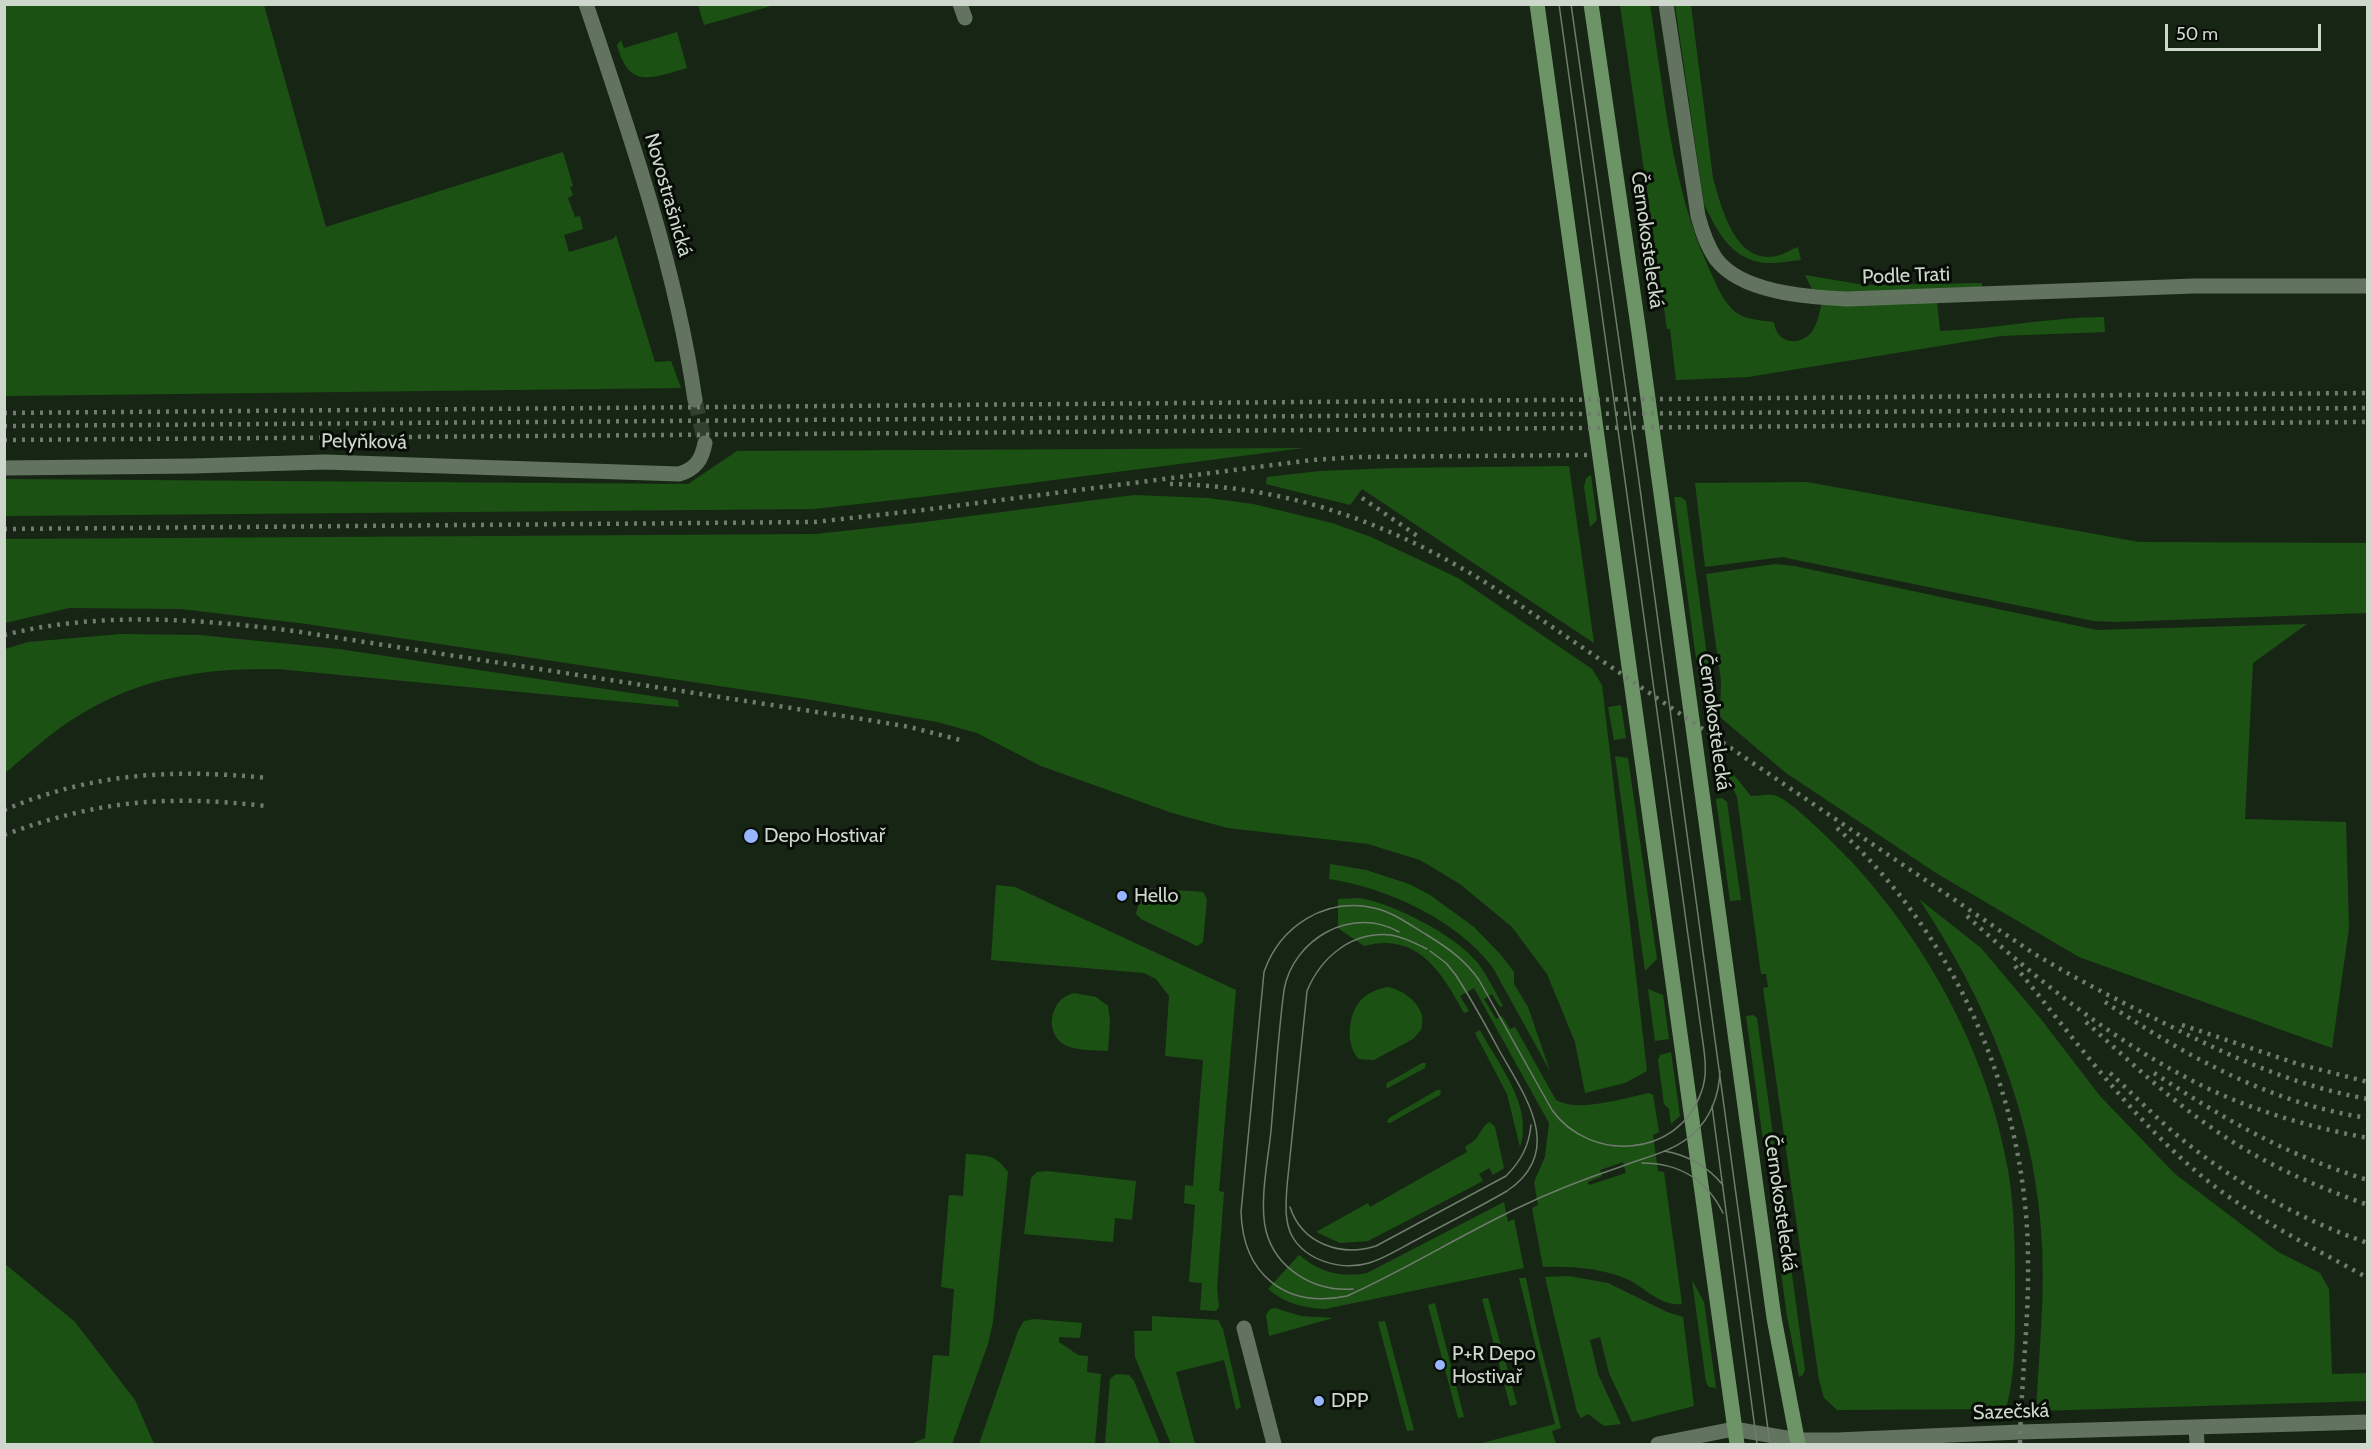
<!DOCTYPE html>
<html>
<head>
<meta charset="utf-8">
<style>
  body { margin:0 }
  #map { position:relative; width:2372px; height:1449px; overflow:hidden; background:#172614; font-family:Cabin,sans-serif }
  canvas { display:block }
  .frame { position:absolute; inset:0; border:6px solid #cdd7cb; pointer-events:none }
  .scale { position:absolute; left:2165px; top:24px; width:156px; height:27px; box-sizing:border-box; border:3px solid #cdd7cb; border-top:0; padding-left:8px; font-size:18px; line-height:21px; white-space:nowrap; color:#cdd7cb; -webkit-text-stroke:4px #070d06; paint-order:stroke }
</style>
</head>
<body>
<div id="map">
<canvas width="2372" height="1449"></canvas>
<div class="frame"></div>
<div class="scale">50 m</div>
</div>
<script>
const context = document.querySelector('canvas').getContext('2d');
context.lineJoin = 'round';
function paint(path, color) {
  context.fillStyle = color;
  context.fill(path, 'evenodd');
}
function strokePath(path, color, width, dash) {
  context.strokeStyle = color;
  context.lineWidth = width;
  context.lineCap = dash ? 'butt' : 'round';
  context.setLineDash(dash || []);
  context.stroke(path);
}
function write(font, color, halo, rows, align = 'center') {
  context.font = font + ' Cabin,sans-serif';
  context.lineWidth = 6;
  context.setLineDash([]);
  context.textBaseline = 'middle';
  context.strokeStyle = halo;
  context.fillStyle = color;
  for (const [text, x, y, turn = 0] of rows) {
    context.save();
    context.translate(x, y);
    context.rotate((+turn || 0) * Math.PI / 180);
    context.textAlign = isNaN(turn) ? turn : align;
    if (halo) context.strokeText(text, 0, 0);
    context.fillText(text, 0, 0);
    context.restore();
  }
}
const green = new Path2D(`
  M4 5H264L326 227 563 152 573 186 570 187 573 195 568 198 575 217 580 216 583 229 564 235 569 252 613 239 616 235 655 362 671 361 681 388 5 396Z
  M698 5V4L775 5 704 25Z
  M1620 5H1650C1664 91 1671 183 1707 264 1714 279 1720 296 1731 308 1742 320 1759 320 1774 322 1776 344 1801 348 1813 330 1818 322 1820 310 1822 302L1937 301 1940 331C1996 329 2049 317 2104 317L2105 332 2001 336 1748 377 1676 380 1670 329H1667Z
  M1675 5H1691L1713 178C1722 209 1736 268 1780 255 1786 253 1792 249 1798 247L1801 260C1789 261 1772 265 1759 262 1729 256 1716 229 1704 204Z
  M677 32 687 68C652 78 629 90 617 45L621 40 624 48Z
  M1805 275 1864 285 1982 283V288L1865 294 1812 289Z
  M1304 448 921 497 814 509 5 516V479L688 484 737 451Z
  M1569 466 1594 643 1362 489 1350 505 1266 484 1267 477 1320 471 1394 468Z
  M1591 475 1597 520 1590 527 1584 487 1586 478Z
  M1807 482 2139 542 2367 543V613L2114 622 2094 621 1782 557 1705 567 1695 483Z
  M1134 495 1208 498 1253 504 1332 523 1371 537 1458 578 1592 669 1602 685 1647 1071 1625 1083 1585 1093 1575 1042 1547 974 1512 927 1460 884 1420 860 1368 844 1228 828 1172 813 1041 766 977 733 937 722 812 700 307 624 181 609 69 608 5 623V539L816 534 924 522Z
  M1674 497H1681L1686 501 1711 685 1709 693 1701 695Z
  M1775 564 1794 566 2097 630 2307 624 2253 663 2245 819 2346 822 2349 928 2332 1048 2079 957 1936 873 1786 773 1720 717 1721 681 1706 574Z
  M121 634 199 635 339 649 678 700 679 707 277 669C200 668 135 678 70 721 47 736 26 756 5 773V649L28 642Z
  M1621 705 1626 738 1614 740 1608 707Z
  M1615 756 1628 758 1657 959 1645 971Z
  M1725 764 1751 796C1758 796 1766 794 1773 795 1789 797 1836 846 1849 859 1928 944 1988 1054 2008 1170 2015 1211 2015 1251 2015 1292 2015 1330 2016 1373 2006 1409L1837 1410 1824 1398 1819 1380 1763 988 1768 987 1766 974H1761L1737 797 1725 771Z
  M1722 798 1727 802 1741 900 1730 901 1716 799Z
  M1330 864 1366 870 1409 884 1430 895 1474 927 1501 955 1514 972V984L1528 1007 1550 1071 1493 968C1459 921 1386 887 1329 879Z
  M996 885 1015 887 1236 990 1219 1191 1224 1192 1217 1287 1219 1307 1216 1311 1200 1310 1202 1283 1189 1282 1195 1205 1184 1203 1185 1185 1193 1186 1203 1060 1165 1056 1169 996 1156 979 1144 973 991 960Z
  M1147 888 1203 892 1207 899 1203 942 1197 946 1141 919 1136 914 1142 892Z
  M1360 898C1396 905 1453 934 1477 962 1487 975 1495 991 1503 1006L1500 1007 1492 994 1484 999 1496 1019 1502 1016 1510 1029 1515 1027 1556 1100C1579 1113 1623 1098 1649 1093L1653 1095 1659 1132 1653 1135 1658 1171 1664 1172 1682 1304C1662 1307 1644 1287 1627 1279 1600 1268 1572 1266 1543 1267L1532 1208 1538 1205 1534 1182 1545 1157 1549 1123 1474 988 1460 996 1469 1011 1464 1013C1443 974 1418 931 1364 946L1338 928V899ZM1623 1162 1626 1173 1589 1185 1588 1182 1602 1176 1600 1170Z
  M1919 899 1981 948 2040 1018 2100 1096 2175 1174 2278 1252 2320 1273 2329 1289 2332 1374 2367 1373V1401L2036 1411C2039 1351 2046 1289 2041 1229 2032 1109 1985 998 1919 899Z
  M1387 987C1406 990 1429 1009 1421 1030L1413 1039 1374 1060 1359 1059C1345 1046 1348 1013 1361 1000 1368 992 1377 990 1387 987Z
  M1648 989 1663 995 1669 1039 1655 1041Z
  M1074 993 1096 997 1108 1006 1110 1021 1108 1051C1095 1050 1077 1051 1065 1045 1044 1034 1049 999 1074 993Z
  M1753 1015 1757 1018 1805 1370 1803 1375 1799 1377 1787 1316 1746 1016Z
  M1480 1030C1498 1064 1534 1107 1520 1147L1507 1094 1475 1033Z
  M1671 1052 1680 1116 1671 1124 1669 1109 1664 1104 1658 1060 1660 1055Z
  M1422 1063H1426L1425 1068 1388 1088 1386 1087 1387 1083Z
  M1437 1090H1441L1440 1095 1390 1123 1387 1122 1389 1118Z
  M1490 1122 1495 1127 1504 1168 1493 1175 1489 1168 1479 1174 1483 1181 1368 1241 1340 1243 1316 1232 1368 1203 1370 1207 1467 1152 1465 1147 1475 1140 1486 1124Z
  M966 1154C988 1156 995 1154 1008 1172L993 1322 988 1344 952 1444H911L925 1438 933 1355 949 1356 954 1289 941 1287 949 1195 963 1196Z
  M1047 1171 1136 1181 1132 1220 1115 1218 1113 1242 1024 1234 1031 1178 1037 1172Z
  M1504 1202 1508 1222 1514 1219 1524 1268 1325 1309C1304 1308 1284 1303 1268 1289L1299 1255C1319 1272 1341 1278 1367 1273Z
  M5 1264 75 1322 135 1400 154 1444H5Z
  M1568 1276 1608 1283 1667 1312 1683 1317 1694 1406 1632 1422 1609 1373 1600 1337 1590 1340 1598 1374 1621 1424 1604 1426 1588 1414 1581 1418 1577 1412 1545 1277Z
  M1519 1278H1526L1537 1332 1561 1428 1552 1431 1556 1444H1478L1555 1424Z
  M1692 1280 1704 1302 1716 1388 1709 1387 1706 1382Z
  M1488 1298 1517 1404 1510 1406 1482 1299Z
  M1435 1303 1464 1417 1458 1418 1428 1305Z
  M1275 1308 1301 1316 1333 1318 1269 1336 1266 1315 1270 1309Z
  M1152 1316 1218 1320 1223 1329 1241 1407 1236 1410 1224 1360 1176 1372 1195 1444H1171L1135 1357 1134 1331H1152Z
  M1034 1319 1082 1323 1080 1338 1059 1337V1342L1078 1355 1088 1356 1087 1372 1101 1374 1095 1444H979L1018 1331 1024 1321Z
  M1385 1321 1414 1430 1407 1431 1378 1322Z
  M1116 1374 1129 1375 1134 1381 1160 1444H1105L1110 1379Z`);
const minorTunnel = new Path2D(`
  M695 400 705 443`);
const minor = new Path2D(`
  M586 4C629 131 676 267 695 400
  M960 4 965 18
  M1666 4 1698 216C1702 231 1707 246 1716 259 1742 293 1807 297 1847 299L2194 286H2368
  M4 468 193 466 325 462 679 474C696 469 702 459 705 443
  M1244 1328 1274 1444
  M2196 1427 2197 1444
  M1658 1444 1734 1429 1798 1440H1837L2020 1432 2368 1422`);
const major = new Path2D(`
  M1537 4 1737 1444
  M1591 4 1639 333 1774 1318 1798 1444`);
const tram = new Path2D(`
  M1559 4 1701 1029C1704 1051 1709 1073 1701 1093 1678 1158 1590 1163 1552 1110L1479 980C1465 960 1448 948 1427 935 1410 925 1393 912 1374 908 1325 897 1280 926 1264 972L1241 1212C1243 1274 1285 1309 1347 1296 1407 1269 1462 1234 1522 1206 1553 1191 1587 1178 1620 1167 1645 1157 1674 1152 1694 1133 1711 1117 1719 1094 1720 1071
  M1571 4 1638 474 1770 1444
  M1427 949C1415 943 1404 937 1391 935 1352 931 1321 957 1307 991L1287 1186C1286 1202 1284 1221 1292 1236 1306 1261 1342 1271 1369 1263 1386 1258 1402 1247 1418 1239 1447 1223 1478 1208 1507 1191 1566 1151 1525 1096 1499 1050 1485 1024 1471 998 1455 974L1446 963 1430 951
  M1712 1106 1757 1444
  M1664 1151C1688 1155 1707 1166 1723 1185
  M1642 1163C1679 1163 1707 1180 1723 1213
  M1290 1207C1302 1244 1341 1257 1376 1246L1506 1176C1521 1161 1529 1146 1531 1125
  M1353 1289C1314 1292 1276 1269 1266 1231 1259 1202 1268 1160 1271 1131 1275 1084 1278 1036 1284 990 1293 939 1352 905 1399 932`);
const rail = new Path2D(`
  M4 413 2368 393
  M4 426 2368 408
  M4 440 2368 422
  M1170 484C1294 486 1402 527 1505 595L2033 953C2076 979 2121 1002 2166 1024 2231 1057 2295 1086 2368 1099
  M1362 498 1419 537
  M4 529 815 522 923 510 1312 460 1358 457 1588 455
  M4 635C100 611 198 619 294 631L862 719 910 727 964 741
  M4 810C95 772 173 769 269 778
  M1837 828C1956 936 2027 1097 2028 1259 2029 1321 2021 1383 2020 1444
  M4 835C98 800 168 795 266 806
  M1967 916C2040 983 2121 1047 2211 1090 2261 1113 2314 1128 2368 1138
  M2015 966C2073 1037 2127 1113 2198 1173 2249 1216 2310 1246 2368 1278
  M2105 1002C2184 1055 2271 1104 2368 1118
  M2086 1022C2127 1059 2167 1097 2212 1128 2260 1162 2312 1185 2368 1205
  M2182 1025 2298 1064 2368 1082
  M2110 1073C2135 1096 2158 1120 2184 1141 2239 1185 2301 1220 2368 1243
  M2154 1073C2226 1120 2283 1154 2368 1180`);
const markers = [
  [751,836,8,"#98b6fd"],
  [1122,896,6,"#98b6fd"],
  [1440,1365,6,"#98b6fd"],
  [1319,1401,6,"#98b6fd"]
];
const streetNames = [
  ["Novostrašnická",668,195,74],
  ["Černokostelecká",1647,240,82],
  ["Podle Trati",1906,276,-2],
  ["Pelyňková",364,442,1],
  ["Černokostelecká",1714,722,82],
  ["Černokostelecká",1780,1203,82],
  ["Sazečská",2011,1412,-2]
];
const poiNames = [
  ["Depo Hostivař",764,836],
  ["Hello",1134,896],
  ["P+R Depo",1452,1354],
  ["Hostivař",1452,1377],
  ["DPP",1331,1401]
];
paint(green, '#1c5114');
strokePath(minorTunnel, '#32412f', 15, [15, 8]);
strokePath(minor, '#627460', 15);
strokePath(major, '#6c9467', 15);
strokePath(tram, '#707d6e', 1.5);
strokePath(rail, '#707d6e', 4.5, [3, 6]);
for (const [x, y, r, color] of markers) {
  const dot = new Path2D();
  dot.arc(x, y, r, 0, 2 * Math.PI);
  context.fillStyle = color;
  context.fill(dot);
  strokePath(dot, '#070d06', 2);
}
write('20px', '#cdd7cb', '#070d06', streetNames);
write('20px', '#cdd7cb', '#070d06', poiNames, 'left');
</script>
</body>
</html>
